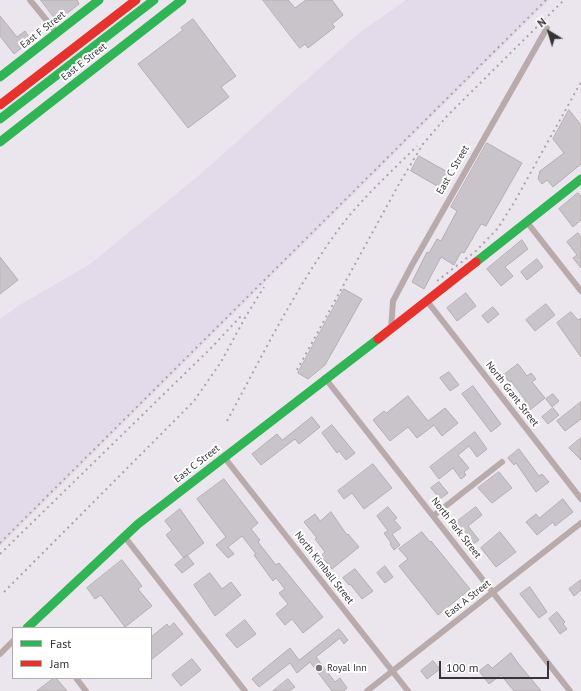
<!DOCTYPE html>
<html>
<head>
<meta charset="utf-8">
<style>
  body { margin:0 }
  #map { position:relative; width:581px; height:691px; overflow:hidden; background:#ebe6ee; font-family:"PT Sans",sans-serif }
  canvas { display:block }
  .legend { position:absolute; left:12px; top:627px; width:140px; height:52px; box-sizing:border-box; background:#fff; border:1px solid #afadb0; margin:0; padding:5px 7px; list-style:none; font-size:12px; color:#363339 }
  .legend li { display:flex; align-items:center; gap:8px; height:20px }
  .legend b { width:20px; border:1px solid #afadb0 }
  .north { position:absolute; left:529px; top:12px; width:40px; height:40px; -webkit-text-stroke:3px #fff; paint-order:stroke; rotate:322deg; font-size:11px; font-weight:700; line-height:16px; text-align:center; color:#363339 }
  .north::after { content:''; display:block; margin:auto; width:14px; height:18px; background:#363339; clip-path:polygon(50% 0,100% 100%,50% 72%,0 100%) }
  .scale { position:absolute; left:439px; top:661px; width:110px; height:18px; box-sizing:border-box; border:2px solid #363339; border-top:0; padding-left:5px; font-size:12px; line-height:14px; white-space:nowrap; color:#363339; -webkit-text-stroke:3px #fff; paint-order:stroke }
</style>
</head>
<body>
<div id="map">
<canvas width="581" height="691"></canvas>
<ul class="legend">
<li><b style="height:5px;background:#30b455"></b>Fast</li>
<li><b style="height:5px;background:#e5322d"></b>Jam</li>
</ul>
<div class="north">N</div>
<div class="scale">100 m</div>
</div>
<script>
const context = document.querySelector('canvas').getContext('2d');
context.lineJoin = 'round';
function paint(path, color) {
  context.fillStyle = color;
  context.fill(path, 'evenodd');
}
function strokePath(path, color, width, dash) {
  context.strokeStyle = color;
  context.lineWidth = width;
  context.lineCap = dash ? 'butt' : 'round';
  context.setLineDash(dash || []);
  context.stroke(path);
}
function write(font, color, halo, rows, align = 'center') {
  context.font = font + ' "PT Sans",sans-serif';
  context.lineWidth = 4;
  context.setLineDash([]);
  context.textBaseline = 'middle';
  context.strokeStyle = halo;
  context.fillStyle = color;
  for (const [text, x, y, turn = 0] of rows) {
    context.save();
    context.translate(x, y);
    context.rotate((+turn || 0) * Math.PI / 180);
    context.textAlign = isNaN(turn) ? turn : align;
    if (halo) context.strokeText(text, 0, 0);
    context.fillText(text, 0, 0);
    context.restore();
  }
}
const built = new Path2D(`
  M406 0H549L0 546V319L18 306 90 264 197 177 359 33Z`);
const building = new Path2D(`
  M41 0H77L79 4 57 21Z
  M263 0H288L295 8 306 0H332L343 15 332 24 335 27 308 48 305 44 300 48Z
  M0 16 17 37 25 31 31 40 14 54 0 36Z
  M193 19 236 76 221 87 229 97 188 128 138 64 183 30 181 28Z
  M569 110 581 125V164L553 187 547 180 542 184 538 179 540 171 564 153 553 139Z
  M487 143 522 163 486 226 481 224 464 253 461 252 454 265 441 257 424 289 412 282 427 252 429 253 437 239 441 241 457 211 451 207Z
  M419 156 453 175 444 190 411 171Z
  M578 193 581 196V220L573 227 559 209Z
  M578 233 581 237V268L573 258 577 255 567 242Z
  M522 240 528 249 505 267 513 276 501 286 487 269Z
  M0 257 18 280 0 294Z
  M537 259 543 267 527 280 521 272Z
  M344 289 362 299 325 365 308 379 298 373Z
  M466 293 476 306 457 321 447 308Z
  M546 304 555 315 535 331 526 320Z
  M493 307 499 314 488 323 482 316Z
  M571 312 578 320 581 318V357L557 323Z
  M518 364 527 376 531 373 536 379 532 382 545 398 530 410 524 402 526 401 511 381 510 383 504 375Z
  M449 372 459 385 450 391 440 378Z
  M473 386 501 424 491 432 462 394Z
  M553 394 559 401 552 407 546 399Z
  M408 396 428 421 445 408 458 423 442 436 434 425 417 438 408 427 390 441 373 420 384 411 386 413Z
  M581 402V419L565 431 557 421Z
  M553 408 559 415 548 424 542 417Z
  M312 417 320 427 299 444 295 439 261 465 252 454 277 434 282 440Z
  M332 425 355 453 346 460 339 451 337 453 322 433Z
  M475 432 487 449 477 457 469 446 458 455 469 468 464 472 466 475 461 479 453 468 439 479 430 467Z
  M581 438V460L569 448Z
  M519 449 539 476 542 474 549 482 536 492 516 463 514 465 508 458Z
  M373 464 392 488 364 509 352 493 344 499 338 491Z
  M499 472 512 488 492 503 478 488Z
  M224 479 258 523 251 529 260 540 258 542 276 565 279 563 323 617 303 633 292 619 285 625 276 614 288 604 279 593 285 589 276 578 273 581 254 555 256 554 242 536 228 547 234 554 228 558 216 545 226 537 197 499Z
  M439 482 448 493 440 499 431 488Z
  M563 499 573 512 555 526 553 522 537 535 526 522 536 514 539 518Z
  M388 507 397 518 394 520 401 528 392 534 400 545 394 550 390 544 391 543 384 533 388 531 377 516Z
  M476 507 482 515 468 526 479 540 473 544 455 523Z
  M180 509 204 543 184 558 166 535 172 530 165 521Z
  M331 512 347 535 348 534 359 547 332 569 321 556 325 552 315 539 317 538 304 522 315 514 320 521Z
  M422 532 430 542 431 541 470 589 438 615 399 566 408 559 399 549Z
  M500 532 516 552 496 567 481 548Z
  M187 555 194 564 182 573 175 565Z
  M122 560 142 586 138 589 152 606 125 627 101 595 95 599 87 588Z
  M385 566 393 577 385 583 377 573Z
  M355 569 373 591 362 599 350 584 349 585 343 578Z
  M210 573 222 589 231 582 241 595 215 616 194 585Z
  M581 580V590L574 596 569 589Z
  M530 587 547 612 539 618 520 594Z
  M557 612 565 622 563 624 567 629 560 634 549 619Z
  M245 620 256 634 237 648 226 635Z
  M174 623 183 634 151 660V637L167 624 169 627Z
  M339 629 348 640 344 644 340 638 316 657 335 682 340 678 347 688 344 691H332L310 662 297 673 290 663 259 687 252 679 290 648 299 660Z
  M511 653 518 663 541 691H514L501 675 489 684 479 671 488 664 492 668Z
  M192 659 201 670 181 686 172 675Z
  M433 661 440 669 427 679 421 671Z
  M54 678H56L67 691H37Z
  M288 679 295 687 289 691H273Z`);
const street = new Path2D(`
  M30 0 57 33
  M526 221 581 291
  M427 301 581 499
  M391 329 393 301 412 265 547 28
  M325 378 570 691
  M224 457 408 691
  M433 516 502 462
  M124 536 245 691
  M0 654 13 641
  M76 678 86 691
  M367 691 581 523`);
const fast = new Path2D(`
  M0 77 99 0
  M0 119 154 0
  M0 142 182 0
  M476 262 581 179
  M27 628 138 524 378 339`);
const jam = new Path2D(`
  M0 105 136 0
  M378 339 476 262`);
const rail = new Path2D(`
  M437 281 476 251 498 228 515 201 581 82
  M297 370 399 184 423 144 447 116 564 0
  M227 421C262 356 295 289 338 230 361 199 390 173 417 146
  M0 543 546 0
  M0 554 211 348 242 315
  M4 592 194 401 221 362 246 316 264 287`);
const markers = [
  [319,668,4,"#757278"]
];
const streetNames = [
  ["East F Street",43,30,-38],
  ["East E Street",84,62,-38],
  ["East C Street",453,170,-60],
  ["North Grant Street",512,394,52],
  ["East C Street",197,464,-38],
  ["North Park Street",456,528,52],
  ["North Kimball Street",324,568,52],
  ["East A Street",468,599,-38]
];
const poiNames = [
  ["Royal Inn",327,668]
];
paint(built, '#e3dbea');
paint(building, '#c9c4c9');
strokePath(building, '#b4aeb3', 1);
strokePath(street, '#b9abac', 6);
strokePath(fast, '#30b455', 9);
strokePath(jam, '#e5322d', 9);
strokePath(rail, '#aca4a5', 2, [2, 4]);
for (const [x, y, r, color] of markers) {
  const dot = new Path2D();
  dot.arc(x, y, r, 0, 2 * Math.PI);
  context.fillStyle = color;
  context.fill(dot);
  strokePath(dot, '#fff', 1.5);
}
write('10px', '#363339', '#fff', streetNames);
write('10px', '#363339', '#fff', poiNames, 'left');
</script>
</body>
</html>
